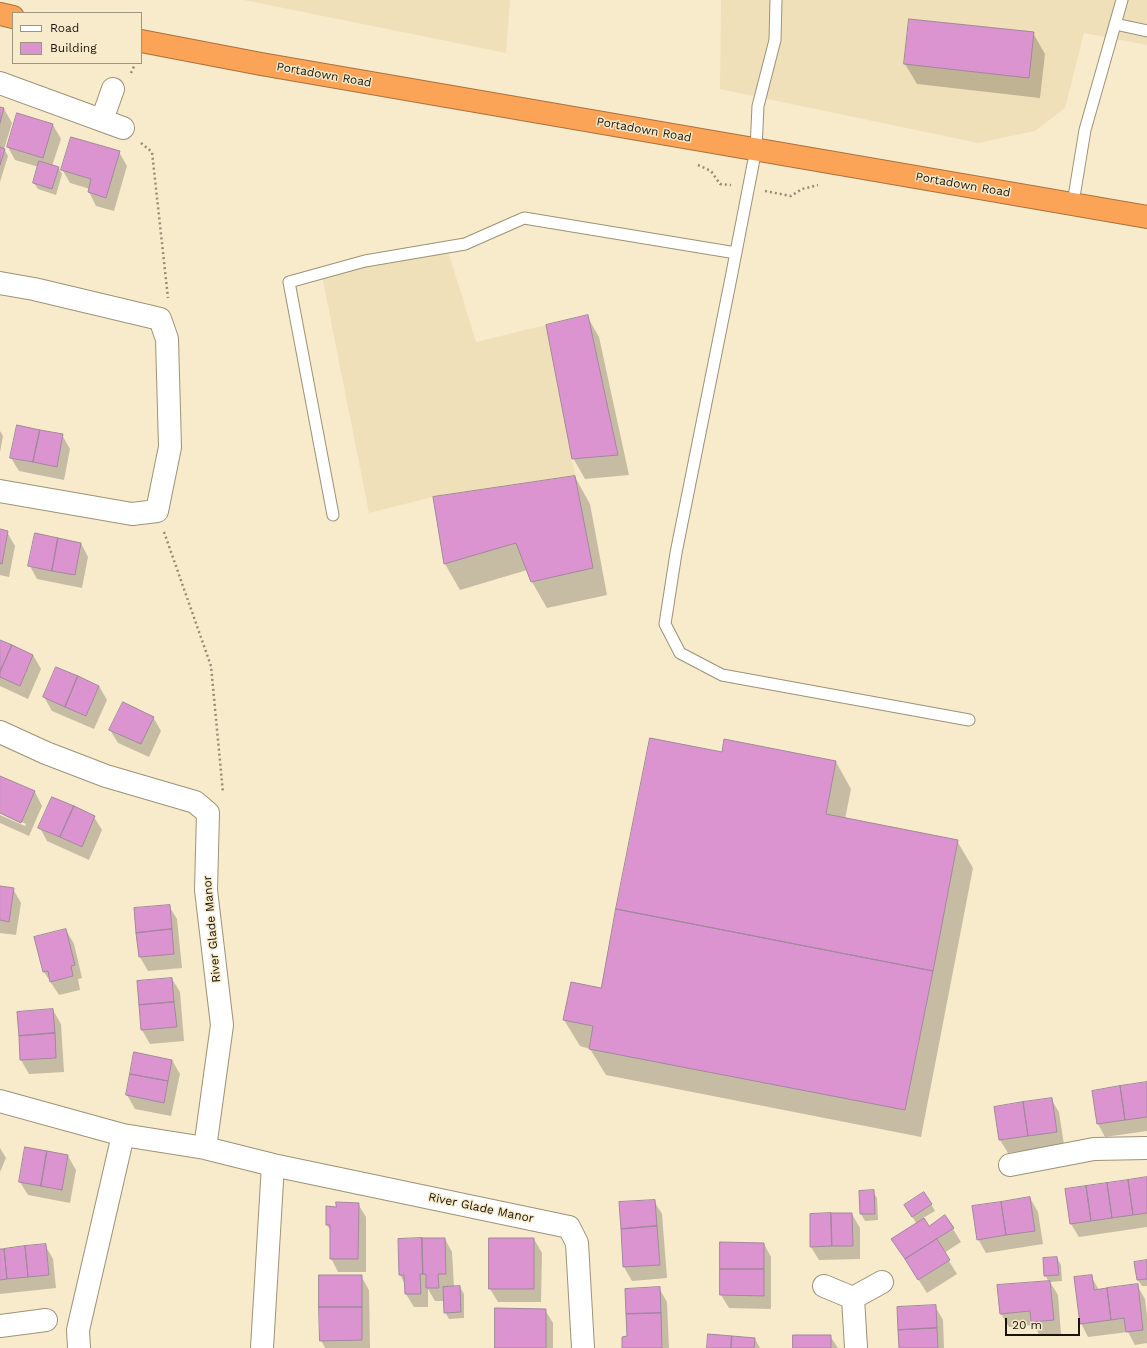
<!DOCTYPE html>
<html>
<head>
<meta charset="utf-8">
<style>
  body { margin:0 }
  #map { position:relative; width:1147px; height:1348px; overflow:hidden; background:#f8ebcc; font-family:"Work Sans",sans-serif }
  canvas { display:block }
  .legend { position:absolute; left:12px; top:12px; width:130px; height:52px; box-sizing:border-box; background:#f8ebcc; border:1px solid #9e957e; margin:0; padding:5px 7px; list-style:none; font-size:12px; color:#181409 }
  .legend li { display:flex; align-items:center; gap:8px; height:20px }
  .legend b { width:20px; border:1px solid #9e957e }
  .scale { position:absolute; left:1005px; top:1318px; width:75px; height:18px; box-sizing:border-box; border:2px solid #181409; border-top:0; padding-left:5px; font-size:12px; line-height:14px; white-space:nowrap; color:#181409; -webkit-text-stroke:3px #f8ebcc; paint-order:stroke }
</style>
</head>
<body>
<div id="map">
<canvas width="1147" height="1348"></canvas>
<ul class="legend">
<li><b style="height:5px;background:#fff"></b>Road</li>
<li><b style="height:11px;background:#dc94d0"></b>Building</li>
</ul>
<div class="scale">20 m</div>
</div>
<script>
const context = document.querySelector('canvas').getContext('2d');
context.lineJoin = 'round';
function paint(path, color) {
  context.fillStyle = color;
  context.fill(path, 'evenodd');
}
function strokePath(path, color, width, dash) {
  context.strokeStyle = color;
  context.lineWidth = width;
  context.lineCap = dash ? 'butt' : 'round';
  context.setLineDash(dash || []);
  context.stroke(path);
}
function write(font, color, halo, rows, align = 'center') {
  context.font = font + ' "Work Sans",sans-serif';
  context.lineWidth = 3;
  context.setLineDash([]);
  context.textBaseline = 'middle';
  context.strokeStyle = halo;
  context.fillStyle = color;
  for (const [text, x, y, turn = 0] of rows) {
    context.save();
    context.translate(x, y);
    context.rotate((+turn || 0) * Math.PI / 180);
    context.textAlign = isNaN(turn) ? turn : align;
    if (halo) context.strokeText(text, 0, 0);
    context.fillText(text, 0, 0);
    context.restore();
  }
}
const built = new Path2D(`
  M244 0H510L506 53Z
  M721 0H1147V45L1084 33 1065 108 1035 131 978 143 720 89Z
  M448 251 476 342 546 325 593 568 531 582 516 543 444 564 433 497 369 513 322 276Z`);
const shadow = new Path2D(`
  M1033 33 1045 54 1040 98 917 84 905 64Z
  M0 108 4 109 12 123 4 149 8 156 0 182Z
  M53 125 61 139 52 166 58 167 62 174 56 195 38 189 34 183 39 167 15 160 8 147Z
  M119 152 127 166 114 211 96 206 89 192 90 189 70 183 62 169Z
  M587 316 599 337 629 475 585 479 573 458Z
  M0 431 3 436 0 452Z
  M62 435 70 449 64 480 19 471 11 458Z
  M575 477 590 504 607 595 547 608 532 582 527 570 460 590 445 564 434 498Z
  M0 530 7 532 15 546 9 577 0 575Z
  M81 543 88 557 82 588 37 579 30 566Z
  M0 641 33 655 41 669 28 699 0 686Z
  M99 686 107 700 94 729 52 711 44 697Z
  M153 717 161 731 149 757 118 743 110 730Z
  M723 753 836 762 851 789 845 819 957 841 973 868 921 1137 606 1075 590 1049 580 1046 564 1020 602 989Z
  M1 777 35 792 42 806 29 836 0 823V815L25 826 26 824 0 812Z
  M94 817 102 830 89 860 47 841 40 828Z
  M0 887 13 889 21 903 16 935 0 933Z
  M169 906 177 919 182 968 148 971 140 957 135 909Z
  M66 930 74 944 82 978 78 979 80 990 59 995 44 972 36 937Z
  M172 979 180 992 184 1041 150 1044 142 1030 138 981Z
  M53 1010 61 1024 64 1072 29 1074 21 1060 18 1012Z
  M172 1060 180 1074 171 1116 135 1109 127 1095Z
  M1147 1083V1131L1105 1137 1098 1124Z
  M1051 1099 1059 1112 1064 1145 1008 1153 1000 1140Z
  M0 1148 6 1158 0 1172Z
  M68 1156 76 1170 70 1203 28 1195 20 1182Z
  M1147 1178V1227L1079 1237 1071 1224 1066 1190Z
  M860 1192H873L877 1198 878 1220 865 1221 861 1214Z
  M1030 1198 1038 1212 1043 1244 986 1253 978 1239Z
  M654 1201 662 1214 667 1278 632 1281 624 1267 620 1203Z
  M358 1204 366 1217V1272H338L331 1258V1232L327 1225 337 1208Z
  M931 1204 935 1211 923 1218 928 1227 953 1229 961 1242 944 1253 957 1274 927 1293 893 1239 917 1224 909 1212Z
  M852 1214 860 1228V1259L819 1260 811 1247Z
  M445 1239 452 1252 454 1288 460 1287 464 1294V1318L449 1319 445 1312V1301H435L428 1289V1307H414L406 1294 405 1284 400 1275Z
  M534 1239 542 1253 541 1302H498L490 1289Z
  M764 1244 771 1257V1309L729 1308 721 1295Z
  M45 1245 53 1259 56 1288 0 1294V1250Z
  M1057 1258 1061 1265 1062 1281 1050 1282 1058 1295 1061 1334 1040 1336 1034 1325 1009 1327 1001 1314 1049 1282 1045 1275Z
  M1147 1262V1286H1142L1138 1280 1136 1263Z
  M361 1276 369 1290 370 1348H325L321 1340Z
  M1091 1276 1099 1290 1137 1285 1145 1299 1147 1316V1343L1135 1345 1128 1332 1088 1337 1081 1323Z
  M659 1288 667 1302 669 1348H623Z
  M935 1306 943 1320 944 1348H900Z
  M545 1310 553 1323V1348H496Z
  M830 1336 838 1348H794Z
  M755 1339 760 1348H708Z`);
const building = new Path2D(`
  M909 19 1034 32 1029 78 904 64Z
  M0 107 4 108 0 123Z
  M17 113 53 124 43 158 7 147Z
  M71 137 120 151 106 198 88 192 91 179 61 170Z
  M0 147 5 149 0 165Z
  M39 161 59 167 52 189 33 183Z
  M588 315 618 455 572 459 546 325Z
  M17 425 40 430 33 462 10 458Z
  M40 430 63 434 57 467 33 462Z
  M575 476 593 568 531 582 516 543 444 564 433 497Z
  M0 529 8 531 2 564 0 563Z
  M35 533 58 538 52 571 28 566Z
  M58 538 81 543 75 575 52 571Z
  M0 640 12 645 0 672Z
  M12 645 33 655 20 686 0 677V672Z
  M56 667 78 676 65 707 43 697Z
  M78 676 99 686 86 716 65 707Z
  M123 702 154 717 141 744 109 730Z
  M650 738 722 752 724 739 836 761 826 814 958 840 933 971 616 909Z
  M0 776 35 791 21 823 0 813Z
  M52 797 74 806 60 837 38 828Z
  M74 806 95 816 82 847 60 837Z
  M0 886 14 888 9 922 0 920Z
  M170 905 172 929 136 933 134 908Z
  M616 909 933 971 905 1110 589 1049 593 1026 563 1020 571 982 601 988Z
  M66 929 75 965 71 966 73 976 50 982 48 971 43 972 34 937Z
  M172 929 174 954 139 957 136 933Z
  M172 978 174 1002 139 1005 137 981Z
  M174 1002 177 1027 141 1030 139 1005Z
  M53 1009 55 1033 19 1036 17 1012Z
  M55 1033 56 1058 20 1060 19 1036Z
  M134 1052 172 1060 168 1081 130 1074Z
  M130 1074 168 1081 164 1103 126 1095Z
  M1147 1082V1117L1125 1120 1120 1086Z
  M1120 1086 1125 1120 1097 1124 1092 1091Z
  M1052 1098 1057 1132 1028 1136 1023 1102Z
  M1023 1102 1028 1136 999 1140 994 1107Z
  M25 1147 47 1151 41 1186 19 1182Z
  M47 1151 68 1155 62 1190 41 1186Z
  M1147 1177V1213L1133 1215 1128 1180Z
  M1128 1180 1133 1215 1112 1218 1107 1183Z
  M1107 1183 1112 1218 1091 1221 1086 1186Z
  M1086 1186 1091 1221 1070 1224 1065 1189Z
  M874 1190 875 1214H860L859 1191Z
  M924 1192 932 1204 912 1217 904 1205Z
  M1030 1197 1035 1231 1006 1235 1001 1202Z
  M655 1200 657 1226 621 1229 619 1202Z
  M336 1202 359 1203 358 1259H330V1225H326V1206L336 1207Z
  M1001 1202 1006 1235 977 1240 972 1206Z
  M831 1213H852L853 1246H832Z
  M831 1213 832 1246 810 1247V1214Z
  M945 1215 954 1228 905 1259 891 1239 924 1218 929 1226Z
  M657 1226 660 1265 623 1267 621 1229Z
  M422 1238H445L446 1274H438L439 1288H426V1274H423Z
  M422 1238 423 1274H420L421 1294H405L404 1275H399L398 1239Z
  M489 1238H534V1289H489Z
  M937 1239 950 1260 918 1280 905 1259Z
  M720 1242 764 1243V1269H720Z
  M46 1244 49 1275 28 1277 25 1246Z
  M25 1246 28 1277 7 1279 4 1249Z
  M0 1249H4L7 1279 0 1280Z
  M1057 1257 1059 1275 1044 1276 1043 1258Z
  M1147 1260V1279L1137 1280 1134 1262Z
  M720 1269H764V1296L720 1295Z
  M319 1275H362V1307H319Z
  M1092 1275 1094 1290 1107 1288 1111 1320 1080 1324 1074 1277Z
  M1050 1281 1054 1320 1031 1322 1030 1311 1000 1314 997 1285Z
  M1138 1284 1143 1330 1126 1332 1124 1318 1111 1320 1107 1288Z
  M460 1286 461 1312 444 1313 443 1287Z
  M660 1287 661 1313 626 1314 625 1289Z
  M936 1305 937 1328 898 1330 897 1307Z
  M319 1307H362V1340L320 1341Z
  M495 1308 546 1309V1348H495Z
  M661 1313 662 1348H622V1337L627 1336 626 1314Z
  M937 1328 938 1348H899L898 1330Z
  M708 1334 732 1336 731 1348H707Z
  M793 1335H831V1348H793Z
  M732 1336 755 1338 754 1348H731Z`);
const path = new Path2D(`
  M131 73 135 64
  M141 143 152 152 168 298
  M698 165 711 171 720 184 731 185
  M765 191 791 196 802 189 818 185
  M164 532 211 666 223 793`);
const lane = new Path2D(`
  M776 0 775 40 758 106 756 149 731 278 676 553 665 624 680 653 722 675 969 720
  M1115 24 1147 31
  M1073 203 1085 130 1122 0
  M333 515 289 282 365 261 465 244 524 218 736 253`);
const street = new Path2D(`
  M0 83 123 128
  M102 120 113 89
  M0 283 34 289 160 319 167 339 170 447 157 511 132 514 0 491
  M0 732 46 753 106 776 195 802 208 813 206 890 222 1025 205 1148
  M0 1101 123 1135 205 1148 273 1165
  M1010 1165 1094 1149 1147 1148
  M824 1286 853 1298 882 1282
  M853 1298 856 1348
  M0 1326 46 1320
  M79 1348 78 1330 123 1135
  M262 1348 273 1165 569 1227 577 1243 583 1348`);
const highway = new Path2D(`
  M0 14 13 17
  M141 41 261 64 1147 217`);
const streetNames = [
  ["Portadown Road",324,75,10],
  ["Portadown Road",644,130,10],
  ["Portadown Road",963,185,10],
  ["River Glade Manor",212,929,-95],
  ["River Glade Manor",481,1208,12]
];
paint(built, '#efe0b9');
paint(shadow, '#0003');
paint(building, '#dc94d0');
strokePath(building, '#a1889c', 1);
strokePath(lane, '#9e9276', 13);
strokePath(street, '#9e9276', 24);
strokePath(highway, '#ac713b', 24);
strokePath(path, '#958c76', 2.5, [2, 3]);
strokePath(lane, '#fff', 11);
strokePath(street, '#fff', 22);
strokePath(highway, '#fba356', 22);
write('12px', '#181409', '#f8ebcc', streetNames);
</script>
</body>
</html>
